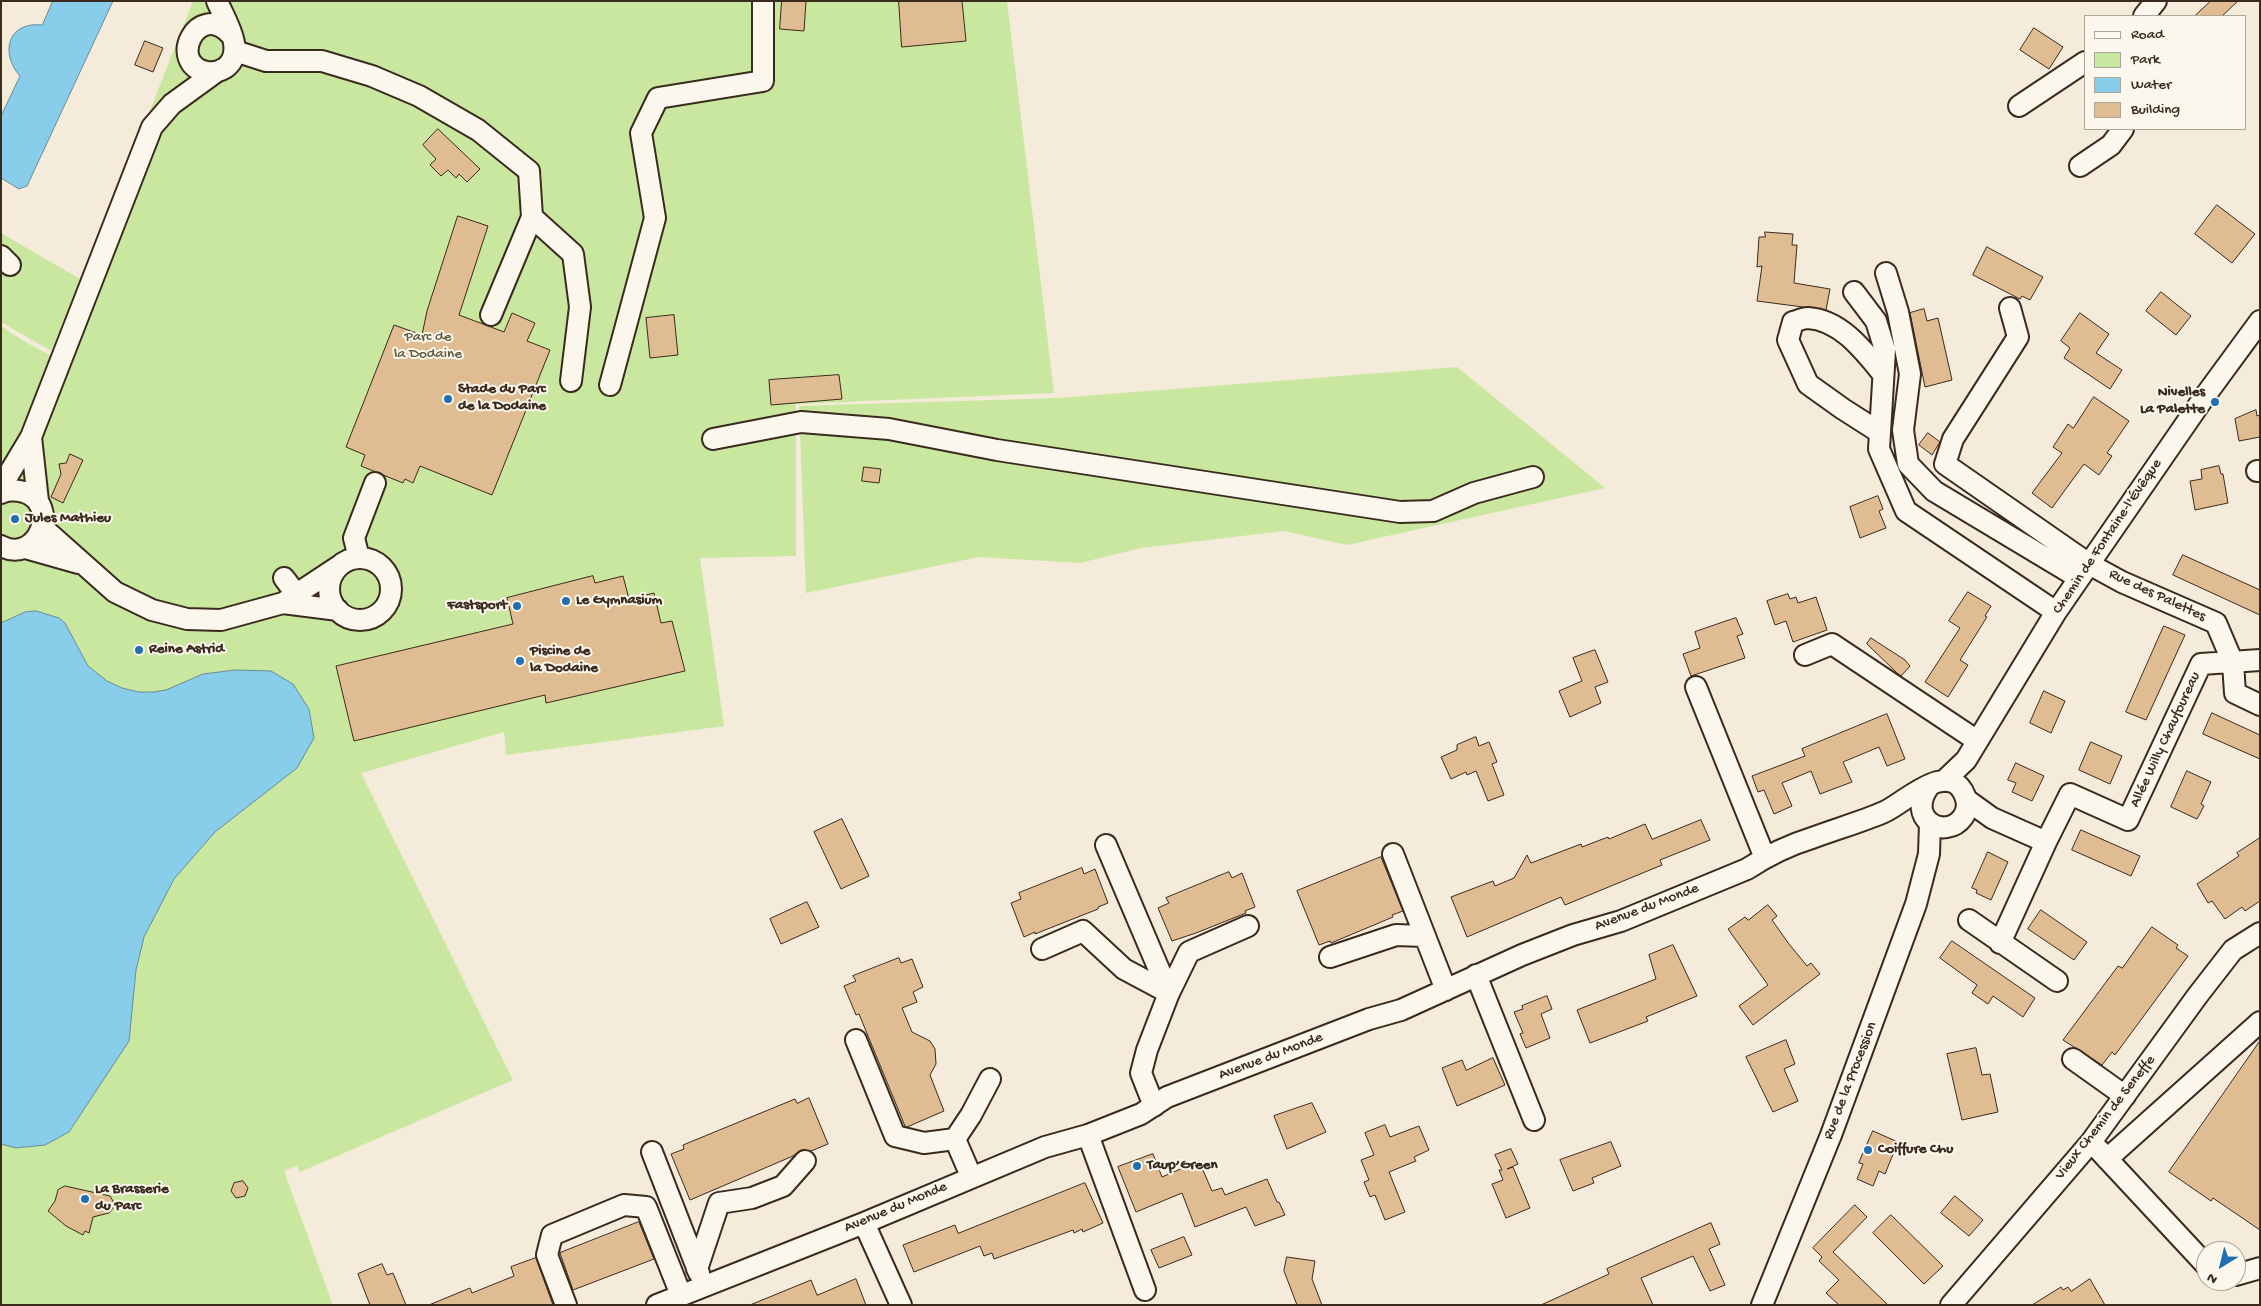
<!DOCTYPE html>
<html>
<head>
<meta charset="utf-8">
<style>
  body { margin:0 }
  #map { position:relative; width:2261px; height:1306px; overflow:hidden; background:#f5ebda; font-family:"Gochi Hand",sans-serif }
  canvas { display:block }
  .frame { position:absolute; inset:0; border:2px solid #3b2a1e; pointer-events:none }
  .legend { position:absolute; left:2084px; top:15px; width:162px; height:115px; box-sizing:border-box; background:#fbf7ec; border:1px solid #aea59a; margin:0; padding:6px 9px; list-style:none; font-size:15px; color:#3b2a1e }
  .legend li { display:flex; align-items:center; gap:10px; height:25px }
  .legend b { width:25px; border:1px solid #aea59a }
  .north { position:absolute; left:2196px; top:1241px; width:50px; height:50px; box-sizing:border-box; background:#fbf7ec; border:1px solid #aea59a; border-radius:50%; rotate:216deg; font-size:14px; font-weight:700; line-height:20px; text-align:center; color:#3b2a1e }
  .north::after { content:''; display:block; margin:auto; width:18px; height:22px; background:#1f6fb2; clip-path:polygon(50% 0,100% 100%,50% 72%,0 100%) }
</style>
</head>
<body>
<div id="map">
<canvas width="2261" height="1306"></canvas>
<div class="frame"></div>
<ul class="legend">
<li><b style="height:6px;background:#fbf7ec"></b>Road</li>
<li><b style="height:14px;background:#c9e79f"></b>Park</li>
<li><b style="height:14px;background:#88cde9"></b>Water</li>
<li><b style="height:14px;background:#dfbc91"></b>Building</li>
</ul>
<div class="north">N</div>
</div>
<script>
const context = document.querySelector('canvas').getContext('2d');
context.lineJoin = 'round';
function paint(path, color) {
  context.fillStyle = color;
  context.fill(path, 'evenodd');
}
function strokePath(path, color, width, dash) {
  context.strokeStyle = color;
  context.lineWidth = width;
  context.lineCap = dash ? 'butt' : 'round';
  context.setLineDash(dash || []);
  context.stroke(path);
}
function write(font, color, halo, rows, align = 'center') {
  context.font = font + ' "Gochi Hand",sans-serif';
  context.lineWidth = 4;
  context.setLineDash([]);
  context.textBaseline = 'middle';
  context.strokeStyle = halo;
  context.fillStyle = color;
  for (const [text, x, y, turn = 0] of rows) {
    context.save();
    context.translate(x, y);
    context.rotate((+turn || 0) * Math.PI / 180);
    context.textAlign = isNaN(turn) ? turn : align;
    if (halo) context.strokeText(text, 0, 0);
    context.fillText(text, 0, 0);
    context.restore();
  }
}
const green = new Path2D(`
  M193 1H1007L1054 393 796 404V556L700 558 724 726 506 755 504 732 361 773 513 1080 300 1172 297 1166 284 1171 333 1305H1V326L22 340 53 357Z
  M1 233 80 279 51 351 1 322Z
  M1457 367 1605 488 1347 545 1284 531 1141 548 1080 563 979 557 806 593 799 406 1057 398Z`);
const water = new Path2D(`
  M53 1H113L27 186 19 189 1 178V116L20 76C0 54 7 21 42 25Z
  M36 611 59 618 65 623 88 666 107 681 122 688 139 692H153L166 690 203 674 235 670 271 671 293 684 309 709 314 738 297 768 215 832 174 879 144 937 136 970 129 1041 69 1132 45 1145 16 1148 1 1144V623L25 612Z`);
const building = new Path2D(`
  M782 1H806L804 31 780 29Z
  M899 1H962L966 41 902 47Z
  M2211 1H2238L2222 16H2195Z
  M2034 28 2063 47 2049 69 2020 50Z
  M145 41 163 48 153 72 135 65Z
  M438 129 480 169 467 182 459 174 456 178 448 170 441 176 430 165 436 159 423 145Z
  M2217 205 2255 234 2232 263 2195 234Z
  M458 216 488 226 459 315 504 332 512 313 535 323 527 341 550 350 492 495 420 466 413 483 405 479 403 483 361 466 365 455 346 447 394 325 422 335 427 311Z
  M1765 232 1793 234 1792 245H1797L1794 283 1830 289 1826 310 1757 301 1762 266 1757 267 1759 237H1765Z
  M1987 247 2043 277 2030 300 2022 296 2020 299 1973 275Z
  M2161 292 2191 316 2176 335 2146 311Z
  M1924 309 1927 321 1938 318 1952 380 1925 387 1910 313Z
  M2080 313 2109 334 2096 353 2122 370 2110 389 2064 358 2070 348 2061 341Z
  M674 315 678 355 650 358 646 318Z
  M839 375 842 399 771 405 769 380Z
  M2094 397 2129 421 2107 453 2112 456 2099 475 2084 464 2052 508 2032 493 2062 453 2053 447 2068 424 2073 428Z
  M2256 410 2257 416 2260 415V437L2239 441 2235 419Z
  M1928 433 1940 442 1932 455 1919 445Z
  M70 454 83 460 63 503 51 497 61 474 59 464 66 463Z
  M2219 466 2221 474H2223L2228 503 2195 510 2190 481 2202 479 2201 470Z
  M864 467 881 469 879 483 862 481Z
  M1878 496 1883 509 1879 511 1886 528 1860 538 1850 507Z
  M2183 555 2260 590V615L2173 575Z
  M593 576 595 583 623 576 629 599 654 593 661 623 672 621 685 671 546 703 545 695 354 741 336 666 513 624 507 598Z
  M1968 592 1991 606 1985 616 1987 617 1960 660 1968 665 1948 697 1925 682 1960 628 1949 621Z
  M1788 594 1790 599 1796 597 1798 603 1816 597 1827 630 1793 642 1786 621 1775 625 1767 601Z
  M1736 618 1743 634 1737 636 1745 658 1691 676 1683 654 1700 648 1695 632Z
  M2164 626 2185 635 2146 720 2126 712Z
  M1871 638 1905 660 1910 666 1901 676 1897 673 1867 644Z
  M1595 650 1608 682 1595 687 1601 703 1570 717 1559 691 1582 681 1573 658Z
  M2044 691 2065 701 2051 733 2030 723Z
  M2212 713 2260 735V759L2203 734Z
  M1887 714 1905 759 1887 766 1879 747 1843 762 1852 782 1820 794 1811 771 1782 783 1792 806 1774 814 1764 790 1758 792 1752 776 1805 756 1802 749Z
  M1476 737 1479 746 1489 742 1497 762 1492 764 1504 795 1488 801 1476 771 1467 775 1466 772 1451 779 1441 757 1457 750V745Z
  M2091 742 2122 756 2110 784 2079 770Z
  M2016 763 2044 776 2032 801 2012 792 2016 783 2008 780Z
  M2187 771 2211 782 2201 804 2204 806 2197 819 2171 807Z
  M842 819 869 876 841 889 814 832Z
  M1701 820 1710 840 1660 860 1662 865 1565 905 1561 897 1467 937 1451 897 1493 881 1495 886 1514 878 1527 855 1531 863 1581 844 1582 847 1608 837 1609 839 1645 824 1652 839Z
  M2081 830 2140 856 2131 876 2072 850Z
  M2260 838V901L2245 911 2242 907 2225 919 2212 901 2208 903 2197 884 2239 856 2237 853Z
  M1988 852 2008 862 1991 900 1976 893 1977 890 1972 888Z
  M1381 857 1403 911 1392 915 1393 917 1331 943 1330 941 1319 945 1297 891Z
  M1082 868 1084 874 1095 869 1108 903 1098 907V909L1035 934V932L1024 937 1011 903 1021 899 1019 893Z
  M1229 872 1232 878 1242 873 1255 907 1245 911 1246 913 1196 933 1172 941 1158 908 1169 903 1166 898Z
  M807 902 819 927 781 944 770 919Z
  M1768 905 1777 916 1772 920 1789 944 1807 966 1811 963 1820 974 1753 1025 1739 1006 1768 985 1728 929 1745 917 1748 920Z
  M2041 910 2087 942 2074 960 2028 929Z
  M2152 927 2178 945 2176 948 2188 956 2115 1055 2112 1052 2102 1065 2063 1040 2118 966 2122 968Z
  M1952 941 2035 998 2023 1017 1993 996 1988 1004 1972 993 1977 985 1940 958Z
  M1673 945 1697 996 1646 1017 1648 1021 1590 1043 1577 1010 1656 979 1649 955Z
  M899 958 901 963 912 959 923 987 913 992 917 1002 902 1008 912 1032 930 1041 935 1049 936 1064 930 1075 944 1111 907 1127 905 1126 859 1014 856 1015 844 986 856 981 853 976Z
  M1547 996 1552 1009 1541 1014 1550 1038 1526 1048 1520 1034 1523 1033 1514 1012 1523 1009 1522 1006Z
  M1786 1040 1795 1064 1784 1069 1798 1101 1773 1112 1746 1057Z
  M2260 1041V1230L2213 1198 2211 1201 2169 1172Z
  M1976 1048 1982 1075 1990 1074 1998 1112 1962 1120 1947 1054Z
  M1493 1058 1505 1085 1457 1106 1442 1068 1462 1060 1466 1070Z
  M809 1098 828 1144 811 1151 801 1150 793 1156 690 1200 671 1154 684 1149 683 1145 795 1099 797 1103Z
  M1312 1103 1326 1132 1287 1149 1274 1116Z
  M1385 1125 1390 1137 1419 1126 1429 1150 1414 1157 1416 1161 1389 1172 1405 1212 1385 1220 1375 1195 1370 1197 1364 1182 1369 1180 1361 1160 1374 1155 1365 1133Z
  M1873 1131 1898 1142 1885 1174 1879 1171 1873 1186 1857 1179 1863 1164 1859 1163Z
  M1611 1142 1621 1166 1592 1178 1594 1183 1573 1191 1560 1160Z
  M1511 1149 1518 1164 1507 1169 1513 1167 1530 1208 1506 1218 1492 1184 1503 1180 1499 1170H1502L1495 1155Z
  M1153 1154 1162 1177 1199 1161 1212 1191 1222 1188 1225 1195 1267 1179 1277 1202H1279L1285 1215 1255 1226 1246 1207 1195 1227 1182 1193 1136 1212 1118 1167Z
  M243 1181 248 1188 245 1196 236 1198 231 1191 234 1183Z
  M1085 1183 1103 1223 1083 1232 1082 1229 1074 1233 1073 1230 994 1259 992 1253 984 1256 980 1246 914 1272 903 1245 955 1225 958 1233Z
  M65 1186 110 1196 113 1201V1208L109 1213 93 1217 89 1233 85 1231 83 1235 66 1226 48 1211 55 1201 58 1190Z
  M1955 1196 1983 1220 1969 1236 1941 1213Z
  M1855 1205 1867 1217 1833 1252 1888 1305H1839L1826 1293 1839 1280 1819 1261 1822 1257 1813 1248Z
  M1891 1215 1943 1266 1924 1284 1873 1233Z
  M639 1222 654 1259 573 1290 560 1253Z
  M1711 1223 1720 1244 1709 1249 1725 1285 1710 1291 1693 1256 1641 1278 1653 1305H1541L1609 1274 1607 1269Z
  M1184 1237 1192 1255 1159 1268 1151 1250Z
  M1287 1257 1315 1261 1312 1279 1322 1305H1297L1284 1271Z
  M536 1258 553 1305H429L470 1288 472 1293 514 1276 511 1267Z
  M382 1264 387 1275 393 1273 406 1305H370L358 1274Z
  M856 1279 866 1305H750L811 1280 817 1295Z
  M2090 1279 2105 1305H2032L2061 1287 2063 1290 2068 1287 2071 1291Z`);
const minor = new Path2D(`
  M217 1C225 20 247 52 225 68 220 71 213 73 207 72 166 64 198 0 230 34
  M2144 16 2156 1
  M235 51 266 61H322L372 76 419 96 478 130 529 171 532 217 491 315
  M2019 106 2085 62
  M2080 166 2111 145 2123 129
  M532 217 573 254 580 307 571 381
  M1 256 10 265
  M1886 273 1898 312 1910 374 1903 430 1908 464 1934 491 2079 578
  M1854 292 1876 321 1885 350 1879 449 1906 511 2056 612
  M2010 308 2018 337 1953 439 1945 464 2089 564 2122 582 2216 623 2233 663 2235 693 2260 705
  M610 385 655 218 641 133 658 98 763 81V1
  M1879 432 1843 409 1808 384 1788 340 1793 322C1797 321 1803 318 1808 318 1841 320 1864 351 1883 374
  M31 437 38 501
  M713 439 801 422 889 429 997 450 1400 512 1433 511 1474 493 1533 477
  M2257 471H2260
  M1 487 31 437 152 127 172 104 216 72
  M1 493C9 489 16 490 24 492 62 505 37 565 1 546
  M43 528 115 592 152 610 187 619 221 620 283 603 339 566
  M25 548 78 563
  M359 558 354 538 375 483
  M329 589a31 31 0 1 1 62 0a31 31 0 1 1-62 0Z
  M284 578 296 594
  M283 603 338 610
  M1805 655 1832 644 1976 740
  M1696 687 1765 858
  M1944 781 1966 760 2056 612 2205 396 2260 321
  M1967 800 1992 818 2046 842
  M1106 845 1169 993 1147 1050 1141 1073 1154 1106
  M1393 854 1446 990
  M1969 920 2057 981
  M2000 943 2046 842 2070 794 2128 820 2201 664 2260 660
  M1042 949 1083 931 1124 969 1169 993 1189 952 1248 926
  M1330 957 1396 935 1424 936
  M1476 975 1534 1120
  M856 1040 895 1136 924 1143 955 1139
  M2073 1059 2125 1096
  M1088 1135 1145 1290
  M2098 1149 2206 1265
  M652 1152 699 1273
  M2107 1159 2260 1022
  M971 1176 955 1139 971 1115 990 1079
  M864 1223 901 1305
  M697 1269 719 1203 752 1198 783 1186 805 1161
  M2236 1275 2260 1268
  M566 1305 547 1255 552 1235 624 1205 646 1207 681 1295
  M657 1305 864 1223 1045 1147 1088 1135 1141 1114 1167 1097 1369 1019 1401 1010 1522 955 1573 935 1621 921 1747 869C1767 856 1789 845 1812 838 1836 829 1861 822 1884 812 1903 804 1950 757 1965 796 1968 803 1967 811 1963 817 1945 842 1904 818 1930 785
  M1762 1305 1831 1135 1916 904 1929 854 1930 823
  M1951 1305 2091 1142 2198 995 2233 950 2260 933`);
const markers = [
  [448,399,5,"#1f6fb2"],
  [2215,402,5,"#1f6fb2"],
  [15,519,5,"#1f6fb2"],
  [566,601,5,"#1f6fb2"],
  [517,606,5,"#1f6fb2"],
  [139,650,5,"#1f6fb2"],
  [520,661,5,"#1f6fb2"],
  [1868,1150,5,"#1f6fb2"],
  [1137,1166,5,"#1f6fb2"],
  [85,1199,5,"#1f6fb2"]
];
const parkNames = [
  ["Parc de",428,338],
  ["la Dodaine",428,355]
];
const poiNames = [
  ["Stade du Parc",458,390],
  ["de la Dodaine",458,407],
  ["Nivelles",2205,393,"right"],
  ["La Palette",2205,410,"right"],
  ["Jules Mathieu",25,519],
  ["Le Gymnasium",576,601],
  ["Fastsport",507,606,"right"],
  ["Reine Astrid",149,650],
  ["Piscine de",530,652],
  ["la Dodaine",530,669],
  ["Coiffure Chu",1878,1150],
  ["Taup’Green",1147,1166],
  ["La Brasserie",95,1190],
  ["du Parc",95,1207]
];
const streetNames = [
  ["Chemin de Fontaine-l'Évêque",2108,537,-56],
  ["Rue des Palettes",2157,596,25],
  ["Allée Willy Chaufoureau",2166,740,-65],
  ["Avenue du Monde",1647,908,-21],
  ["Avenue du Monde",1271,1057,-21],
  ["Rue de la Procession",1851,1081,-69],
  ["Vieux Chemin de Seneffe",2106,1118,-52],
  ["Avenue du Monde",896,1208,-23]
];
paint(green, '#c9e79f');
paint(water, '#88cde9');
strokePath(water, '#698c98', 1);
paint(building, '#dfbc91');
strokePath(building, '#3b2a1e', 1);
strokePath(minor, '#3b2a1e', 24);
strokePath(minor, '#fbf7ec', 20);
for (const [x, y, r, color] of markers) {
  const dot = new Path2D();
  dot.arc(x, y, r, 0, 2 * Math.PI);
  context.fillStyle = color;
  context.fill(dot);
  strokePath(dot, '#fbf7ec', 2);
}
write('15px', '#5e593e', '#fbf7ec', parkNames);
write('bold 15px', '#3b2a1e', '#fbf7ec', poiNames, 'left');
write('15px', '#3b2a1e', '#fbf7ec', streetNames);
</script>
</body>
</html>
